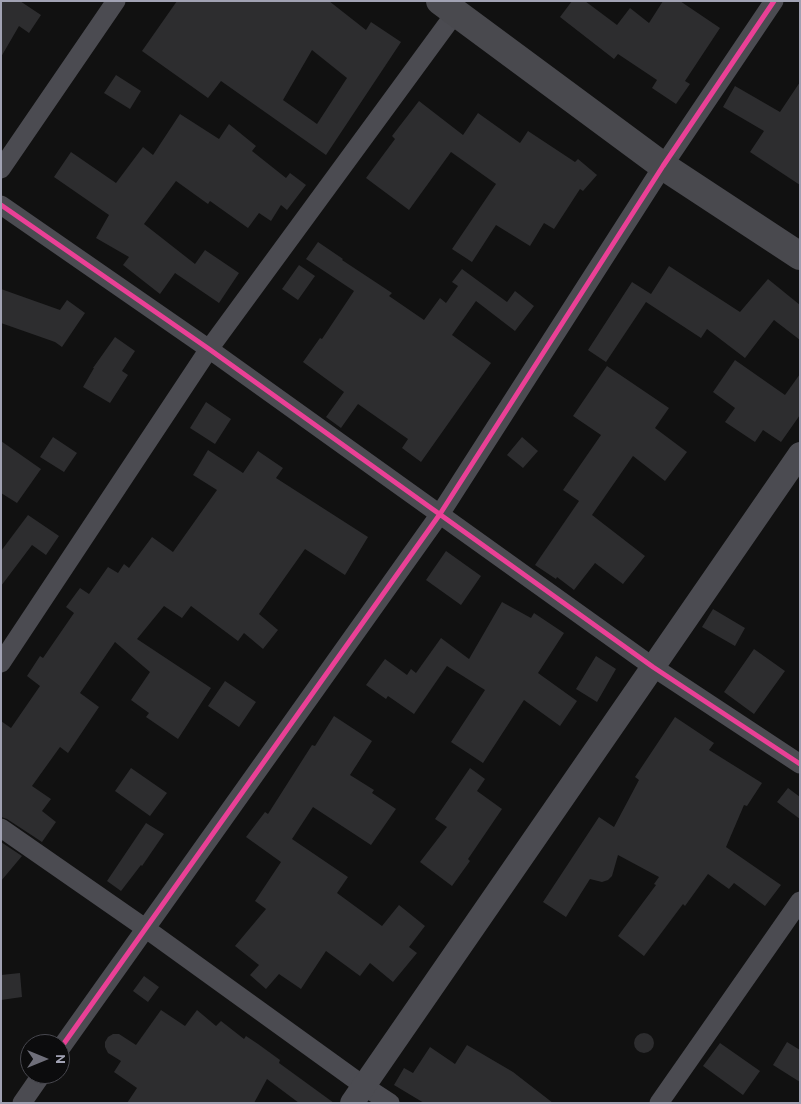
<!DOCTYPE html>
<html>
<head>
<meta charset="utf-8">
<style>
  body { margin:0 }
  #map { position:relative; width:801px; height:1104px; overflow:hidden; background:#111; font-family:Overpass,sans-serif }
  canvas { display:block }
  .frame { position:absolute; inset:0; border:2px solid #a1a2b3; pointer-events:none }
  .north { position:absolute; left:20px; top:1034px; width:50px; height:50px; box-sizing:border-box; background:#0c0c0d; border:1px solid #48484f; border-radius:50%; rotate:90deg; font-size:14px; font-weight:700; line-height:20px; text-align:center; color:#a1a2b3 }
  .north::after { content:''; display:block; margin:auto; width:18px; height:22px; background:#6f6f7a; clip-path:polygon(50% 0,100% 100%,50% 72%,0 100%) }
</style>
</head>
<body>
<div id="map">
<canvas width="801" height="1104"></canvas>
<div class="frame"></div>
<div class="north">N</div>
</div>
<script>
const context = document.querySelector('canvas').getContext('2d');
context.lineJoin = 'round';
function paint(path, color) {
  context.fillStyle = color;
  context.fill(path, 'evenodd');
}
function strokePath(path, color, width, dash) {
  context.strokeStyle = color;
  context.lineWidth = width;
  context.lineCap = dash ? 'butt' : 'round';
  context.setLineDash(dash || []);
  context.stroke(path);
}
const building = new Path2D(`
  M1 1H20L41 15 29 33 19 26 1 57Z
  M177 1H329L366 30 371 22 401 42 326 155 221 81 208 98 142 51ZM312 50 347 78 317 124 283 100Z
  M572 1H585L617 25 630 8 649 23 663 1H680L720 28 685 81 690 84 676 104 652 88 657 80 618 54 614 59 560 17Z
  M116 75 141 91 130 109 104 93Z
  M800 82V185L750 152 764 131 723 107 735 86 780 112Z
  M419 101 463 135 478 113 520 143 528 131 575 162 578 159 597 175 583 191 580 189 554 229 544 223 530 246 496 225 472 262 452 249 496 184 451 152 409 210 366 178 395 139 392 136Z
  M180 114 219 139 229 124 256 146 252 151 286 178 290 173 306 185 287 210 281 205 271 221 259 213 248 228 210 201 208 204 176 181 144 224 195 264 205 250 239 273 219 303 175 273 160 294 123 265 129 257 96 238 109 215 54 177 71 152 116 183 143 147 153 155Z
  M318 242 343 259 342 260 392 293 389 296 424 320 440 298 446 303 458 286 452 282 462 269 507 302 515 291 534 306 515 331 476 301 452 335 491 363 421 462 402 448 408 439 358 404 341 428 326 417 344 392 303 362 320 338 322 339 354 291 306 259Z
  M299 265 315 276 298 300 282 289Z
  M669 266 740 312 768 279 800 305V340L774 320 745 358 707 329 701 338 646 302 606 362 588 350 632 282 651 294Z
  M1 289 60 310 67 300 85 313 62 347 55 342 1 323Z
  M115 337 135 351 122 371 128 375 110 403 83 387 94 368H93Z
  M735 360 785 395 800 374V415L781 442 763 430 755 442 725 422 735 408 713 392Z
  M607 366 669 408 655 428 687 452 665 481 633 456 592 515 645 556 623 584 595 563 574 590 557 577 556 579 535 565 579 501 563 490 601 435 573 416Z
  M206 402 231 419 215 444 190 428Z
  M53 437 77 453 64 472 40 457Z
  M522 437 538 451 523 468 507 455Z
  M1 441 41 469 17 503 1 493Z
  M208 450 243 473 258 451 283 468 276 478 368 537 345 575 305 549 259 614 278 630 263 649 244 633 238 641 191 606 182 618 164 606 137 639 211 688 178 739 146 717 149 713 131 700 150 672 115 642 80 693 99 707 68 753 60 747 32 786 51 799 42 811 56 822 42 842 7 819 1 817V721L11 728 40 686 27 676 40 656 43 658 74 613 66 607 80 588 89 594 108 567 118 573 124 564 129 568 152 537 173 552 217 490 193 475Z
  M28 515 59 536 46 555 32 545 1 586V551Z
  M446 551 481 576 461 605 426 580Z
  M502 602 531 618 534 613 564 633 538 673 577 701 560 726 524 700 483 763 451 742 485 690 447 666 414 714 388 696 386 699 366 685 385 659 407 675 411 669 416 673 441 638 469 659Z
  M713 609 745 628 735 646 702 627Z
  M754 649 785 671 754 714 724 692Z
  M596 656 616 669 597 702 576 689Z
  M225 681 256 702 239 727 208 706Z
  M334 716 372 741 350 775 374 790 372 793 396 809 371 845 313 807 292 839 348 877 337 893 382 926 399 905 425 926 409 947 417 953 393 982 370 963 360 976 326 951 301 989 279 974 266 989 250 975 259 965 235 946 266 909 255 901 281 862 246 837 265 812 268 814 312 745 315 746Z
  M675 717 714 743 709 750 762 783 747 806 744 805 726 847 781 885 765 906 734 883 729 889 708 874 685 906 683 904 644 956 618 936 656 885 654 884 659 877 618 855 612 876 608 880 602 882 590 879 566 917 543 902 599 817 614 827 639 780 635 777Z
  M131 768 167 793 150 816 115 791Z
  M470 768 485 779 477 791 502 809 468 859 470 861 452 886 420 862 447 827 435 819Z
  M788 788 800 797V819L777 802Z
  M146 823 164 834 142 866 141 865 121 891 107 881Z
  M1 842 22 856 1 881Z
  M20 973 22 997 1 1000V975Z
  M144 976 159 987 148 1002 133 991Z
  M161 1010 185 1026 197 1010 216 1026 221 1021 244 1039 246 1036 258 1044 280 1060 279 1063 334 1103H299L267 1079 254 1103H127L137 1088 114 1072 121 1061 108 1053 105 1047V1042L108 1037 113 1034H119L136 1045Z
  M634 1043a10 10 0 1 1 20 0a10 10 0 1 1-20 0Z
  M787 1042 800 1050V1082L773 1065Z
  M720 1043 760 1071 743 1095 703 1066Z
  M467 1045 513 1072 553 1103H424L394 1085 404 1068 413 1073 430 1047 455 1064Z`);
const minor = new Path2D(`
  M1 169 116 1
  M1 205 209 349 653 667 800 764
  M1 663 209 349 456 12
  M1 828 145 928 364 1086 390 1103
  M60 1049 440 514 663 166 774 1
  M22 1103 42 1074
  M659 1103 800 901`);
const tertiary = new Path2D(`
  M352 1103 800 454`);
const secondary = new Path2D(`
  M440 1 663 166 800 256`);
const cycleway = new Path2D(`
  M1 205 209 349 653 667 800 764
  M60 1049 440 514 663 166 774 1`);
paint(building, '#2d2d2f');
strokePath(minor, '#4b4b51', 19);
strokePath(tertiary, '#4b4b51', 24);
strokePath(secondary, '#49494e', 28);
strokePath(cycleway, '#ea4096', 5);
</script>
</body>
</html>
